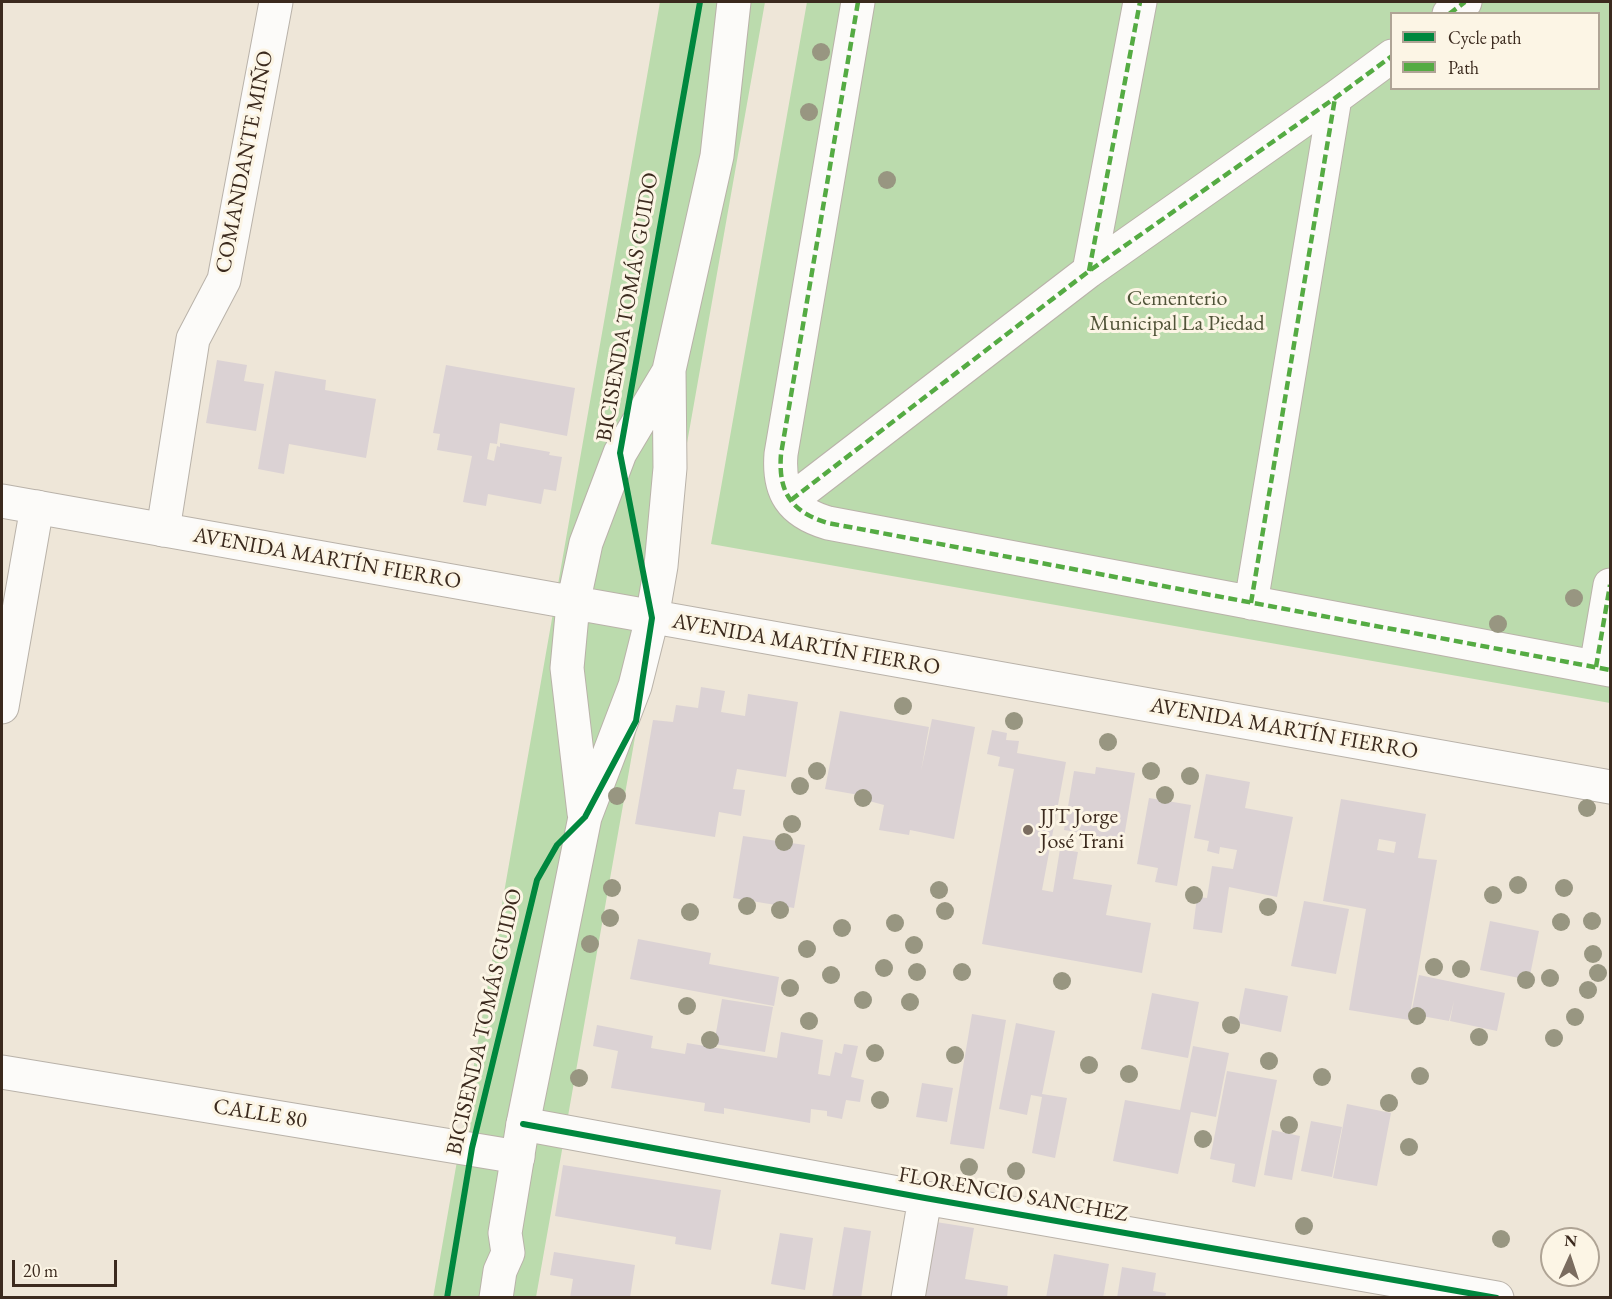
<!DOCTYPE html>
<html>
<head>
<meta charset="utf-8">
<style>
  body { margin:0 }
  #map { position:relative; width:1612px; height:1299px; overflow:hidden; background:#eee6d8; font-family:"EB Garamond",serif }
  canvas { display:block }
  .frame { position:absolute; inset:0; border:3px solid #3b2a1e; pointer-events:none }
  .legend { position:absolute; left:1390px; top:12px; width:210px; height:78px; box-sizing:border-box; background:#fcf5e5; border:2px solid #afa495; margin:0; padding:8px 10px; list-style:none; font-size:18px; color:#3b2a1e }
  .legend li { display:flex; align-items:center; gap:12px; height:30px }
  .legend b { width:30px; border:2px solid #afa495 }
  .north { position:absolute; left:1540px; top:1227px; width:60px; height:60px; box-sizing:border-box; background:#fcf5e5; border:2px solid #afa495; border-radius:50%; rotate:3deg; font-size:16px; font-weight:700; line-height:24px; text-align:center; color:#3b2a1e }
  .north::after { content:''; display:block; margin:auto; width:21px; height:27px; background:#7a6c5f; clip-path:polygon(50% 0,100% 100%,50% 72%,0 100%) }
  .scale { position:absolute; left:12px; top:1260px; width:105px; height:27px; box-sizing:border-box; border:3px solid #3b2a1e; border-top:0; padding-left:8px; font-size:18px; line-height:21px; white-space:nowrap; color:#3b2a1e; -webkit-text-stroke:4px #fcf5e5; paint-order:stroke }
</style>
</head>
<body>
<div id="map">
<canvas width="1612" height="1299"></canvas>
<div class="frame"></div>
<ul class="legend">
<li><b style="height:8px;background:#00873e"></b>Cycle path</li>
<li><b style="height:8px;background:#55ab43"></b>Path</li>
</ul>
<div class="north">N</div>
<div class="scale">20 m</div>
</div>
<script>
const context = document.querySelector('canvas').getContext('2d');
context.lineJoin = 'round';
function paint(path, color) {
  context.fillStyle = color;
  context.fill(path, 'evenodd');
}
function strokePath(path, color, width, dash) {
  context.strokeStyle = color;
  context.lineWidth = width;
  context.lineCap = dash ? 'butt' : 'round';
  context.setLineDash(dash || []);
  context.stroke(path);
}
function write(font, color, halo, rows, align = 'center') {
  context.font = font + ' "EB Garamond",serif';
  context.lineWidth = 6;
  context.setLineDash([]);
  context.textBaseline = 'middle';
  context.strokeStyle = halo;
  context.fillStyle = color;
  for (const [text, x, y, turn = 0] of rows) {
    context.save();
    context.translate(x, y);
    context.rotate((+turn || 0) * Math.PI / 180);
    context.textAlign = isNaN(turn) ? turn : align;
    if (halo) context.strokeText(text, 0, 0);
    context.fillText(text, 0, 0);
    context.restore();
  }
}
const green = new Path2D(`
  M660 2H765L536 1297 433 1298Z
  M807 2H1610V703L711 544ZM1392 14H1598V88H1392Z`);
const building = new Path2D(`
  M217 360 247 365 244 381 264 384 256 431 206 423Z
  M446 365 575 388 567 436 500 423 497 444 490 443 487 459 494 461 497 446 500 447V443L550 452 549 455 562 457 556 491 544 489 541 504 488 494 486 506 463 502 472 456 437 450 440 434 433 433Z
  M275 371 326 380 325 390 376 399 366 458 289 444 284 474 258 469Z
  M701 687 725 691 721 712 745 716 748 694 798 702 786 777 737 769 733 789 745 790 741 816 719 812 715 837 635 824 653 720 673 722 676 705 698 708Z
  M840 711 929 727 921 771 932 719 975 727 954 839 910 830 909 835 879 830 884 805 869 801 870 797 825 789Z
  M992 730 1007 733 1006 740 1019 741 1017 753 1066 762 1042 890 1053 892 1060 849 1078 852 1073 879 1112 885 1106 915 1151 923 1142 973 982 944 1014 769 998 766 1000 757 987 754Z
  M1096 767 1135 773 1123 843 1083 836 1084 833 1064 830 1074 771 1095 774Z
  M1206 774 1250 782 1245 808 1293 817 1277 897 1229 887 1222 933 1193 929 1197 897 1207 898 1212 866 1233 869 1237 850 1220 847 1219 854 1207 851 1209 841 1194 838Z
  M1149 798 1191 805 1177 886 1155 882 1158 868 1137 864Z
  M1341 799 1426 814 1418 858 1437 860 1409 1020 1349 1010 1366 909 1323 901ZM1379 839 1396 842 1394 853 1377 850Z
  M743 836 805 845 794 908 733 898Z
  M1304 901 1349 909 1336 974 1291 966Z
  M1490 921 1539 931 1529 980 1480 970Z
  M638 939 711 953 709 964 779 977 774 1006 630 979Z
  M1419 975 1505 993 1497 1031 1450 1021 1454 1001 1449 1021 1411 1014Z
  M1245 988 1288 996 1281 1032 1238 1023Z
  M1152 993 1199 1002 1188 1058 1141 1049Z
  M722 999 773 1007 765 1052 714 1044Z
  M972 1014 1006 1020 984 1149 950 1144Z
  M1016 1023 1055 1031 1042 1094 1067 1098 1055 1158 1032 1153 1042 1097 1031 1095 1027 1115 999 1109Z
  M597 1025 653 1036 651 1048 685 1054 687 1043 777 1058 781 1032 823 1040 818 1074 830 1076 835 1052 842 1054 844 1044 858 1046 851 1077 864 1080 860 1102 846 1100 842 1119 827 1116V1111L811 1109 810 1123 724 1108V1114L704 1111 705 1103 611 1088 618 1051 593 1046Z
  M1193 1046 1229 1053 1216 1117 1191 1112 1178 1174 1113 1161 1125 1100 1180 1110Z
  M1227 1071 1277 1080 1255 1187 1232 1182 1235 1164 1210 1159Z
  M922 1083 953 1088 947 1122 916 1117Z
  M1347 1104 1391 1113 1377 1186 1333 1178Z
  M1311 1121 1342 1127 1332 1177 1301 1171Z
  M1272 1130 1300 1136 1292 1180 1264 1175Z
  M563 1165 721 1190 711 1250 675 1244 676 1237 555 1216Z
  M936 1222 974 1228 965 1279 1008 1286 1007 1298H924Z
  M844 1227 871 1231 861 1298H832Z
  M780 1233 813 1238 805 1290 771 1284Z
  M554 1252 635 1265 630 1298H570L573 1279 550 1275Z
  M1054 1254 1109 1264 1103 1298H1046Z
  M1122 1267 1156 1273 1153 1291 1166 1293 1165 1298H1117Z`);
const street = new Path2D(`
  M858 2 781 454C778 492 791 512 828 523L1610 670
  M1449 14 1465 2
  M1089 271 1140 2
  M791 500 1089 271 1335 98 1392 56
  M163 530 193 339 224 280 276 2
  M1251 603 1335 98
  M1596 667 1610 585
  M2 707 37 507
  M2 1072 518 1157
  M523 1124 925 1198 1497 1298
  M908 1298 925 1198`);
const secondary = new Path2D(`
  M2 501 1610 787
  M584 813 567 668 573 604 586 543 620 453 669 371
  M496 1298 500 1271 508 1253 505 1233 523 1124 585 817 635 686 652 618 661 566 670 468 669 370 717 156 734 2`);
const quiet = new Path2D(`
  M858 2 781 454C778 492 791 512 828 523L1610 670
  M1449 14 1465 2
  M1089 271 1140 2
  M791 500 1089 271 1335 98 1392 56
  M1251 603 1335 98
  M1596 667 1610 585`);
const cycleway = new Path2D(`
  M523 1124 925 1198 1497 1298
  M447 1298 472 1148 537 880 557 845 585 817 636 721 652 618 620 453 700 2`);
const trees = [
  [821,52],
  [809,112],
  [887,180],
  [1574,598],
  [1498,624],
  [903,706],
  [1014,721],
  [1108,742],
  [817,771],
  [1151,771],
  [1190,776],
  [800,786],
  [1165,795],
  [617,796],
  [863,798],
  [1587,808],
  [792,824],
  [784,842],
  [1518,885],
  [612,888],
  [1564,888],
  [939,890],
  [1194,895],
  [1493,895],
  [747,906],
  [1268,907],
  [780,910],
  [945,911],
  [690,912],
  [610,918],
  [1592,921],
  [1561,922],
  [895,923],
  [842,928],
  [590,944],
  [914,945],
  [807,949],
  [1593,954],
  [1434,967],
  [884,968],
  [1461,969],
  [917,972],
  [962,972],
  [1598,973],
  [831,975],
  [1550,978],
  [1526,980],
  [1062,981],
  [790,988],
  [1588,990],
  [863,1000],
  [910,1002],
  [687,1006],
  [1417,1016],
  [1575,1017],
  [809,1021],
  [1231,1025],
  [1479,1037],
  [1554,1038],
  [710,1040],
  [875,1053],
  [955,1055],
  [1269,1061],
  [1089,1065],
  [1129,1074],
  [1420,1076],
  [1322,1077],
  [579,1078],
  [880,1100],
  [1389,1103],
  [1289,1125],
  [1203,1139],
  [1409,1147],
  [969,1167],
  [1016,1171],
  [1304,1226],
  [1501,1239]
];
const markers = [
  [1028,830,6,"#7a6c5f"]
];
const streetNames = [
  ["COMANDANTE MIÑO",245,162,-79],
  ["BICISENDA TOMÁS GUIDO",628,307,-80],
  ["AVENIDA MARTÍN FIERRO",327,559,10],
  ["AVENIDA MARTÍN FIERRO",806,645,10],
  ["AVENIDA MARTÍN FIERRO",1284,729,10],
  ["BICISENDA TOMÁS GUIDO",485,1022,-77],
  ["CALLE 80",260,1114,9],
  ["FLORENCIO SANCHEZ",1013,1195,10]
];
const parkNames = [
  ["Cementerio",1177,299],
  ["Municipal La Piedad",1177,324]
];
const poiNames = [
  ["JJT Jorge",1040,817],
  ["José Trani",1040,842]
];
paint(green, '#bbdbad');
paint(building, '#dbd2d4');
strokePath(street, '#b9b2a9', 35);
strokePath(secondary, '#b9b2a9', 35);
strokePath(street, '#fcfbf9', 33);
strokePath(secondary, '#fcfbf9', 33);
strokePath(quiet, '#55ab43', 4.5, [9, 4.5]);
strokePath(cycleway, '#00873e', 6);
context.fillStyle = '#989681';
for (const [x, y] of trees) {
  context.beginPath();
  context.arc(x, y, 9, 0, 2 * Math.PI);
  context.fill();
}
for (const [x, y, r, color] of markers) {
  const dot = new Path2D();
  dot.arc(x, y, r, 0, 2 * Math.PI);
  context.fillStyle = color;
  context.fill(dot);
  strokePath(dot, '#fcf5e5', 2);
}
write('22px', '#3b2a1e', '#fcf5e5', streetNames);
write('22px', '#515439', '#fcf5e5', parkNames);
write('22px', '#3b2a1e', '#fcf5e5', poiNames, 'left');
</script>
</body>
</html>
